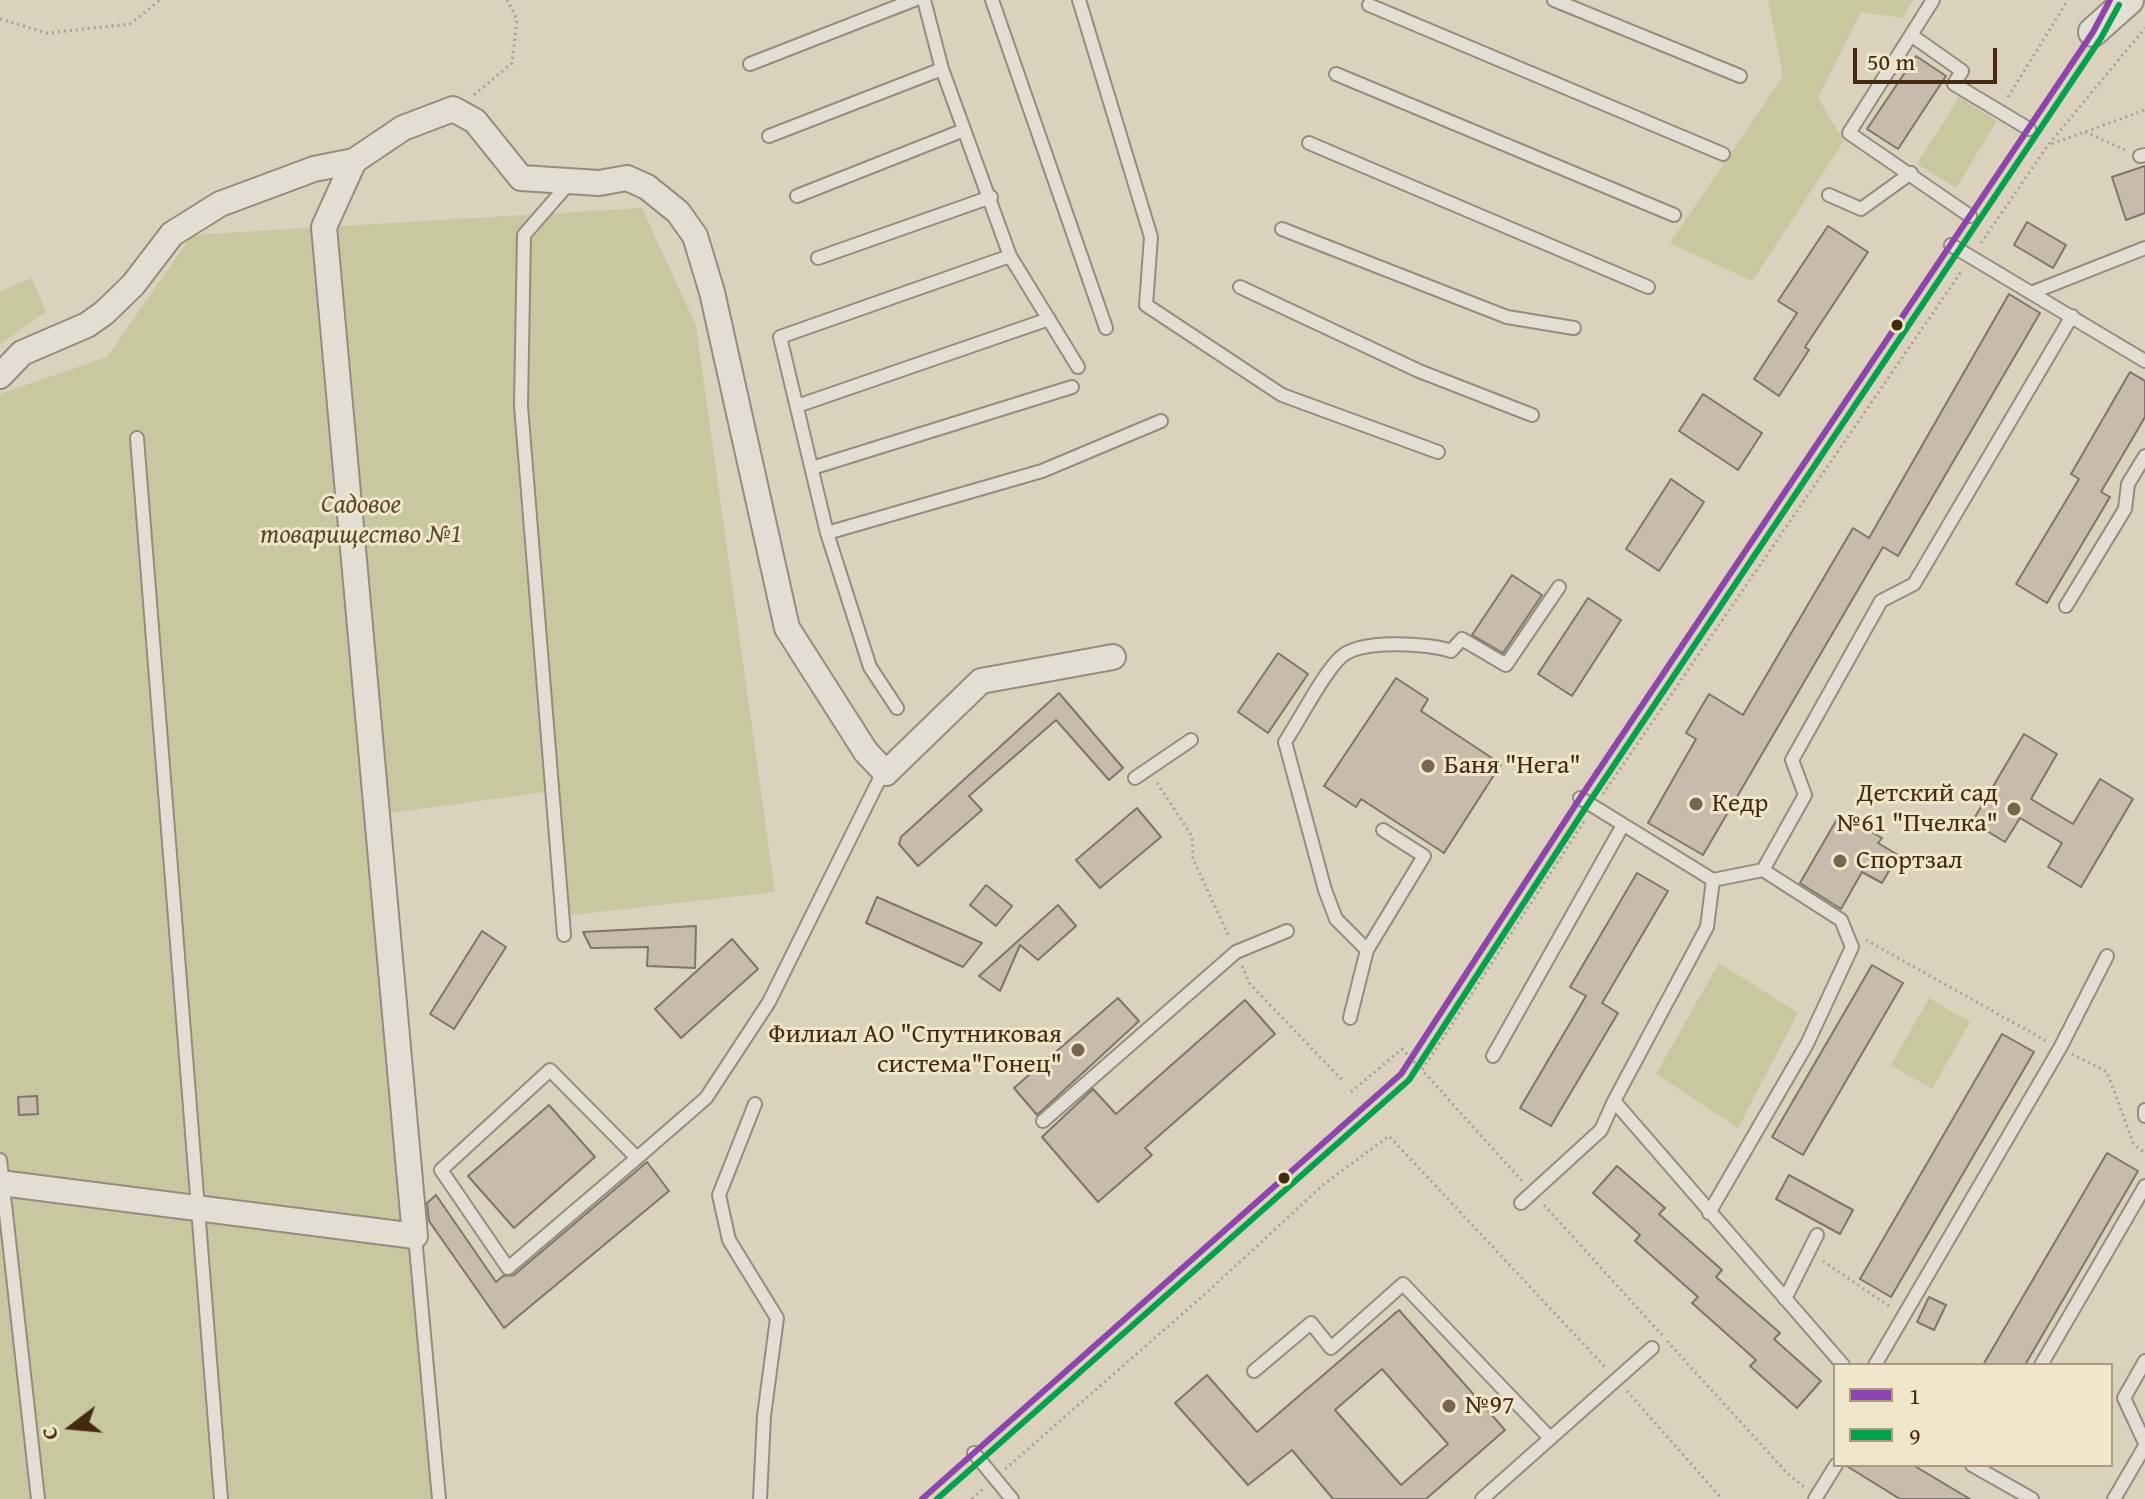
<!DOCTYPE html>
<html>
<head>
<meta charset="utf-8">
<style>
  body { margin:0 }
  #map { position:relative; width:2145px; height:1499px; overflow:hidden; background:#dad2bd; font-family:"Gentium Book Plus",serif }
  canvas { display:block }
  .legend { position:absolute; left:1833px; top:1363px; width:280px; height:104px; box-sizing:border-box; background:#efe6cc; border:2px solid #ab9b81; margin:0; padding:10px 14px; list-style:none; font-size:24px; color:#442a11 }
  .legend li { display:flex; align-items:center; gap:16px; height:40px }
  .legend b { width:40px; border:2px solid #ab9b81 }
  .north { position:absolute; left:32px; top:1387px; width:80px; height:80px; -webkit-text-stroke:6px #efe6cc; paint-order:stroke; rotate:254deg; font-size:22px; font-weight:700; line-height:32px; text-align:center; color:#442a11 }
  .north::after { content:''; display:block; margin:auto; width:28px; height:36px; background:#442a11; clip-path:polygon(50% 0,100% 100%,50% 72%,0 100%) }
  .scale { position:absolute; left:1853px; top:48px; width:144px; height:36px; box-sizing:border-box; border:4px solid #442a11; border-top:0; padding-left:10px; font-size:24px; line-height:28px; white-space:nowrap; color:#442a11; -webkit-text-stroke:6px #efe6cc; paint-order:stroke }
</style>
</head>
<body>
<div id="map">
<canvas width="2145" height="1499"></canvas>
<ul class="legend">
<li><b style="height:10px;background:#8e44ad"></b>1</li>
<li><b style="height:10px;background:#03a04e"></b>9</li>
</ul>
<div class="north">С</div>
<div class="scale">50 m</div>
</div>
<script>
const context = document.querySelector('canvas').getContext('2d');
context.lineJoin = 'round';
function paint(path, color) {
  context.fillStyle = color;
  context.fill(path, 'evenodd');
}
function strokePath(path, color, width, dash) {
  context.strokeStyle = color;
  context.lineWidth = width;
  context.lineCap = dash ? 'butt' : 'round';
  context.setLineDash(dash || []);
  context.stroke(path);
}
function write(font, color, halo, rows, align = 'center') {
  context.font = font + ' "Gentium Book Plus",serif';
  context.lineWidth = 6;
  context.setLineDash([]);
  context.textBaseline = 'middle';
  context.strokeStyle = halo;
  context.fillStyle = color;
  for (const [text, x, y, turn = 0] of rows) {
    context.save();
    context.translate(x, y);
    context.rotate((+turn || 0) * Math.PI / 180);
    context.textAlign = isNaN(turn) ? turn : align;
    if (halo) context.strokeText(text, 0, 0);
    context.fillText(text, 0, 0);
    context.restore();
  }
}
const green = new Path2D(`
  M1768 0H1913L1903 18 1861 12 1818 98 1844 141 1752 281 1670 243 1783 76Z
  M1959 97 1997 121 1956 188 1917 164Z
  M642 208 696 326 775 892 563 916 552 791 376 815 439 1499H0V394L107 357 192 235Z
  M32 278 46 312 0 344V291Z
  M1719 963 1798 1013 1738 1128 1656 1074Z
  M1929 998 1970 1022 1932 1089 1891 1065Z`);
const building = new Path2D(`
  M1916 56 1946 76 1898 149 1867 129Z
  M2145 166V213L2126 220 2112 177Z
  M2027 222 2066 245 2053 268 2014 245Z
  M1828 226 1868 252 1805 347 1809 350 1779 396 1754 379 1797 313 1778 301Z
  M2009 294 2040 313 1898 556 1883 547 1703 855 1648 823 1696 739 1686 733 1709 694 1743 715 1853 528 1869 538Z
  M2130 372 2145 381V417L2101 492 2110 497 2047 603 2016 584 2079 479 2071 474Z
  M1703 394 1762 433 1738 470 1679 431Z
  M1671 479 1704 502 1659 571 1626 549Z
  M1512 575 1542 595 1503 653 1472 635Z
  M1588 598 1621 620 1572 696 1538 674Z
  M1278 653 1308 674 1268 733 1238 712Z
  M1396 678 1428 699 1421 711 1501 764 1444 853 1361 799 1356 807 1324 786Z
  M1059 693 1123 768 1109 780 1056 720 969 796 982 810 918 866 899 844 901 837Z
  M2024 734 2057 754 2031 799 2073 824 2100 779 2133 799 2081 887 2048 867 2062 843 2020 818 2005 842 1972 822Z
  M1137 808 1161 837 1100 888 1076 860Z
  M1840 814 1882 838 1878 843 1898 855 1882 883 1862 872 1841 909 1800 883Z
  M1637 873 1668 891 1602 1003 1618 1013 1551 1126 1520 1108 1586 996 1570 987Z
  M986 885 1012 906 996 926 970 905Z
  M877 897 982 943 963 967 866 923Z
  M1058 905 1076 926 1038 960 1020 945 1000 991 979 976Z
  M696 926 695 968 647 966 648 947 591 948 583 932Z
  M482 931 506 947 454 1029 430 1014Z
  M732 939 758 969 681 1038 655 1009Z
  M1872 965 1903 983 1803 1155 1772 1137Z
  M1118 998 1139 1021 1037 1115 1014 1088Z
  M1245 1000 1275 1034 1145 1148 1152 1155 1098 1202 1042 1137 1093 1089 1116 1114Z
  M2002 1034 2034 1052 1891 1297 1860 1279Z
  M37 1096 38 1114 19 1115 18 1097Z
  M549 1105 595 1157 514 1228 468 1176Z
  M2107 1153 2138 1171 2025 1365H1983Z
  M647 1162 669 1191 504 1328 429 1221 427 1203 436 1195 496 1282 503 1276 514 1275Z
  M1617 1166 1665 1208 1659 1214 1722 1270 1716 1277 1780 1333 1774 1339 1821 1381 1797 1408 1750 1366 1756 1360 1692 1303 1698 1297 1635 1241 1640 1235 1593 1193Z
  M1789 1175 1853 1210 1840 1234 1776 1199Z
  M1929 1297 1946 1305 1934 1330 1917 1322Z
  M1399 1310 1505 1430 1426 1499H1333L1292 1450 1248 1485 1175 1403 1207 1375 1257 1432ZM1382 1369 1448 1444 1401 1485 1335 1410Z
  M1845 1465H1913L1970 1499H1900Z`);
const path = new Path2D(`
  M0 19 47 33 130 24 160 0
  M474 95 512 63 517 19 507 0
  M2008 97 2068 0
  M2085 132 2125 150
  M2052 144 2145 110
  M1981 243 2048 145 2145 28
  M1157 783 1192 836 1193 859 1229 937
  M1603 794 1963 269
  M1866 940 2048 1042
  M1242 966 1250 984 1343 1081
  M2072 1054 2107 1072 2134 1145 2145 1153
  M1351 1092 1402 1049 1422 1070
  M1522 1181 1422 1070 1585 820
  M1544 1205 1662 1335
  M1823 1261 1889 1306
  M1667 1341 1786 1472 1804 1487
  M1627 1391 1722 1499
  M1005 1469 1204 1295 1324 1184 1389 1136 1605 1367
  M972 1499 985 1487`);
const service = new Path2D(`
  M924 0 942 69 1010 256 1078 367
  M992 0 1106 328
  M1079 0 1151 237 1146 305 1282 395 1438 452
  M1554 0 1740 76
  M1369 5 1723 154
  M1911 35 1933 0
  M750 64 914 0
  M1336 74 1674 215
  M769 136 942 69
  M1309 143 1648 287
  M2140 156 2145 155
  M1829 195 1861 209 1911 173
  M797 196 964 130
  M1970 216 1849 133 1911 35 1962 71 1954 84 2029 129
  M1282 229 1507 317 1574 328
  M1951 245 2145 361
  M1010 256 780 337 827 533 1042 471 1161 421
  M818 258 991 197
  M1240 287 1419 371 1532 415
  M2031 293 2145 248
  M797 406 1049 319
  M137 438 221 1499
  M812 468 1072 387
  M827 533 870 667 897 708
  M2066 606 2125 509 2128 484 2145 456
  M1135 778 1191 740
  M1580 798 1713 880 1707 927 1614 1101
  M1763 870 1805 795 1792 760 1881 601 1914 584 2072 316
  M564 935 521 406 524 235 570 182
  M1367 950 1336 919 1325 890 1285 742C1299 721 1324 672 1341 657 1360 639 1428 643 1451 651L1462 639 1506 665 1559 587
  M1350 1018 1367 950 1424 856 1383 830
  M1493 1056 1623 825
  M755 1104 719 1195 729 1240 777 1318 764 1416 760 1499
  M2145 1110V1116
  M1043 1121 1236 952 1287 931
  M637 1158 508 1268 441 1170 550 1070 637 1158 706 1098 769 1002 879 780 886 773
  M0 1160 38 1499
  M1521 1203 1601 1130 1614 1101 1843 1365
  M1709 1213 1807 1044 1852 947 1841 920 1763 870 1713 880
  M415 1236 439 1499
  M1785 1299 1817 1235
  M2145 1361 2124 1398 2145 1443
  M1875 1365 2060 1048 2107 956
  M2041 1365 2145 1186
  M1254 1371 1311 1323 1331 1348 1403 1284 1550 1438
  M974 1453 1012 1499
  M1972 1465 2032 1499
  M1482 1499 1652 1348
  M1815 1499 1836 1465
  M2114 1499 2145 1446`);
const minor = new Path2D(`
  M0 376 22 353 87 325 104 313 133 285 172 234 220 204 314 169 354 161 403 128 453 109 475 121 521 178 599 183 627 178 647 187 678 212 695 236 712 292 787 628 866 752 886 773 981 681 1113 657
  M0 1183 415 1236 324 227 354 161`);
const tertiary = new Path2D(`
  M2093 32 2129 0`);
const bus1 = new Path2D(`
  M922 1499 1401 1074 1580 798 2093 32 2110 0`);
const bus2 = new Path2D(`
  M937 1499 1409 1080 1588 804 2101 38 2119 5`);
const markers = [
  [1897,325,7,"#442a11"],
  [1428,766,8,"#78654d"],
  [1696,804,8,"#78654d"],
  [2014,809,8,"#78654d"],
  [1840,861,8,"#78654d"],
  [1078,1050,8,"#78654d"],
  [1284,1178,7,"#442a11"],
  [1449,1406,8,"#78654d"]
];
const parkNames = [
  ["Садовое",361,505],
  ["товарищество №1",361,535]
];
const poiNames = [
  ["Баня \"Нега\"",1444,766],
  ["Детский сад",1998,794,"right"],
  ["№61 \"Пчелка\"",1998,824,"right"],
  ["Кедр",1712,804],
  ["Спортзал",1856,861],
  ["Филиал АО \"Спутниковая",1062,1035,"right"],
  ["система\"Гонец\"",1062,1065,"right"],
  ["№97",1465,1406]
];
paint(green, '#c7c7a0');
paint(building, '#c8bbac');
strokePath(building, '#7e7668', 2);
strokePath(service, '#948d7e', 16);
strokePath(minor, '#948d7e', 28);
strokePath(tertiary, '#948d7e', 32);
strokePath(path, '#a6a196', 3, [2, 4]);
strokePath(service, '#e2ded3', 12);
strokePath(minor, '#e2ded3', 24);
strokePath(tertiary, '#e2ded3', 28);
strokePath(bus1, '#8e44ad', 6);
strokePath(bus2, '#03a04e', 6);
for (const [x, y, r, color] of markers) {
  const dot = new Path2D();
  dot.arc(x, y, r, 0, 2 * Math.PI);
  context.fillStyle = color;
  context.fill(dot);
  strokePath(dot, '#efe6cc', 3);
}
write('italic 26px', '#5b4829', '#efe6cc', parkNames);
write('26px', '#442a11', '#efe6cc', poiNames, 'left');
</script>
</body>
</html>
